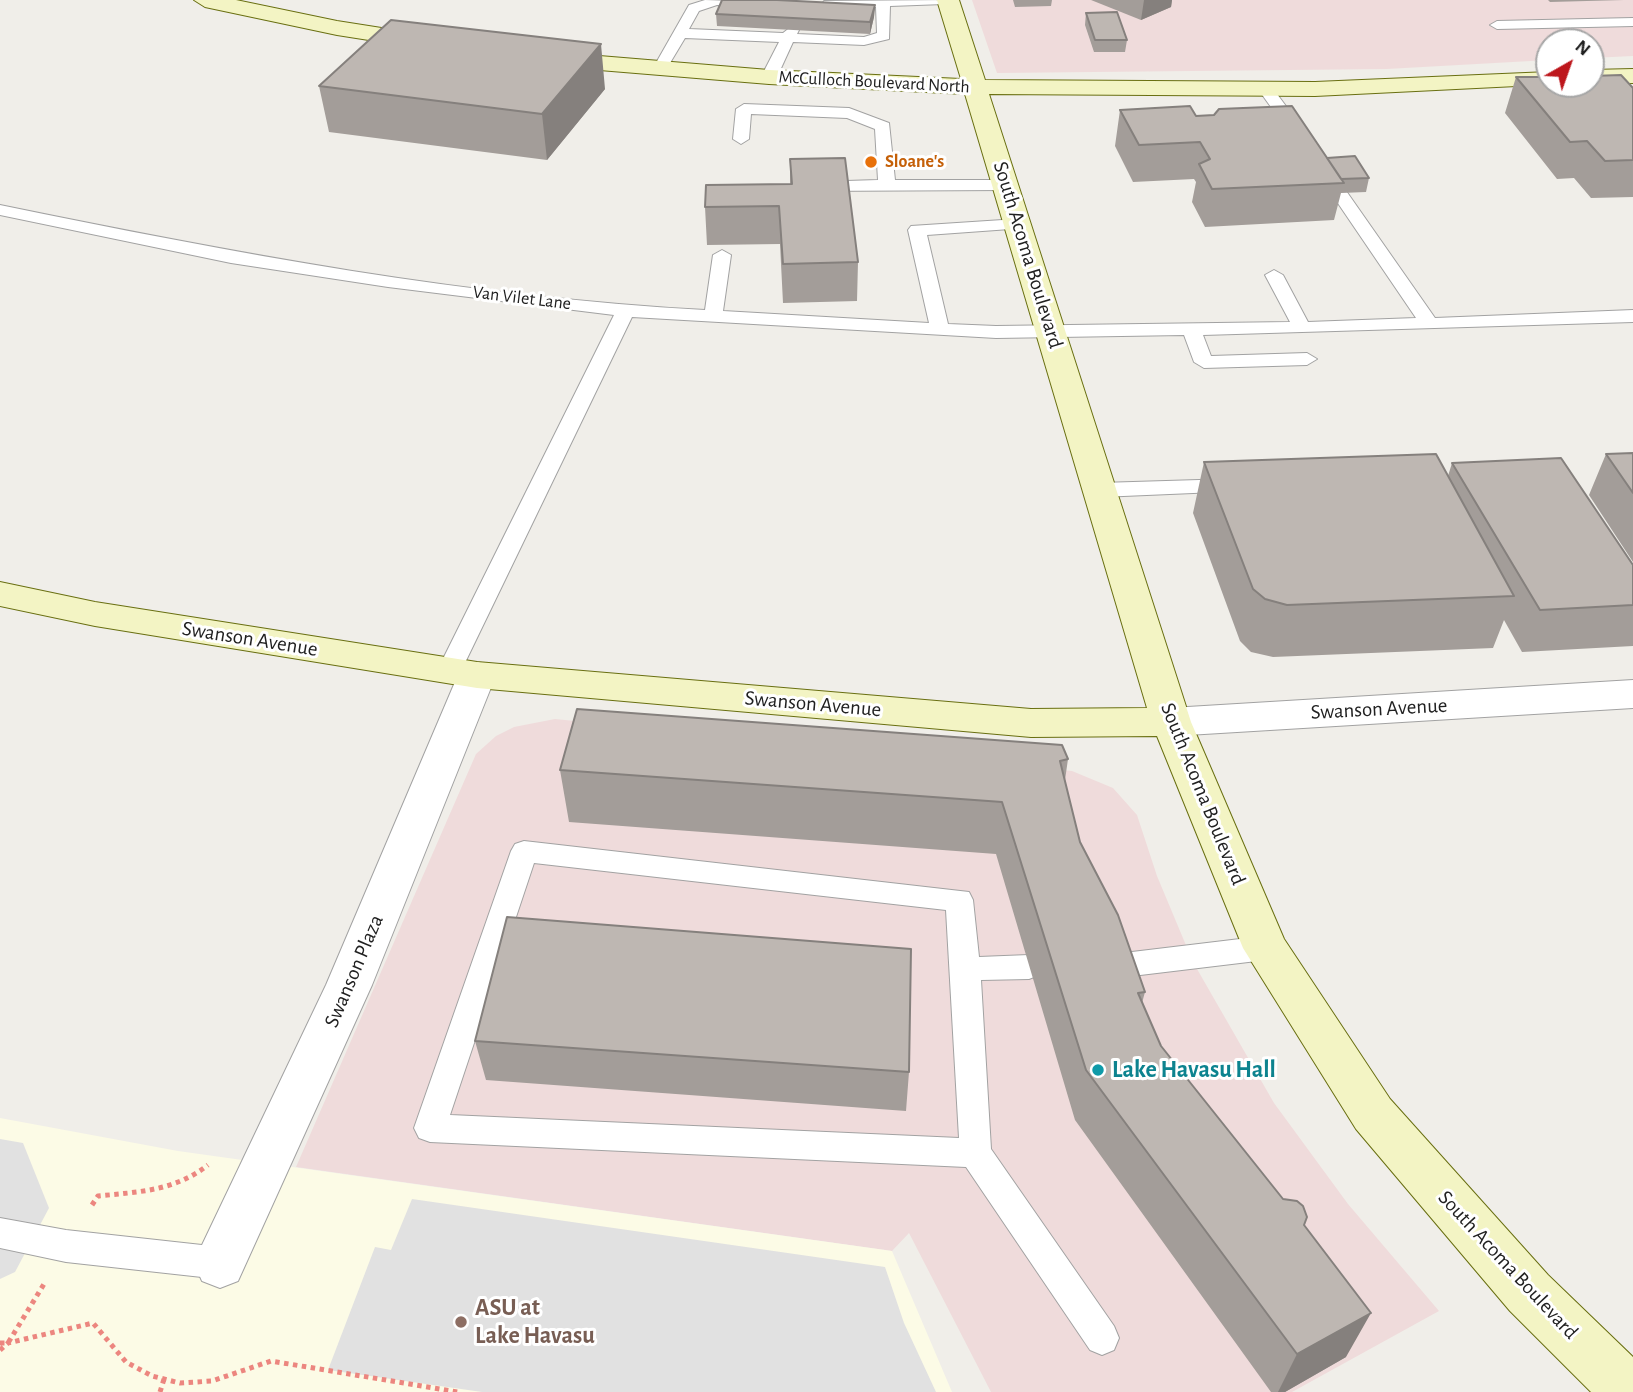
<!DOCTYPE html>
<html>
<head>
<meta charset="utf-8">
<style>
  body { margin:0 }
  #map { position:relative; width:1633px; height:1392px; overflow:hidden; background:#f0eee9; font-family:"Alegreya Sans",sans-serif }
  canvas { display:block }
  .north { position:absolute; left:1535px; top:28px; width:70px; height:70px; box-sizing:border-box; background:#fff; border:2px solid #a6a6a6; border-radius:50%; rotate:40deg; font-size:19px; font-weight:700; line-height:28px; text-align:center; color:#212121 }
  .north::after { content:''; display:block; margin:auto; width:24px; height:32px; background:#bd161c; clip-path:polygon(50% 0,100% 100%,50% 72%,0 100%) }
</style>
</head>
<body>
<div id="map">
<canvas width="1633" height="1392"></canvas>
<div class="north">N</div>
</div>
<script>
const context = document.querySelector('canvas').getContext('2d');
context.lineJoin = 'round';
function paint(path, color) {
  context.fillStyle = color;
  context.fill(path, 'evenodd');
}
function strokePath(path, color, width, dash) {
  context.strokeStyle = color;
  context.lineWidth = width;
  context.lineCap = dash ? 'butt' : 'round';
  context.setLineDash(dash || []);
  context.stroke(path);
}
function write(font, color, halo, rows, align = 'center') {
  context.font = font + ' "Alegreya Sans",sans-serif';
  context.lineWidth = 6;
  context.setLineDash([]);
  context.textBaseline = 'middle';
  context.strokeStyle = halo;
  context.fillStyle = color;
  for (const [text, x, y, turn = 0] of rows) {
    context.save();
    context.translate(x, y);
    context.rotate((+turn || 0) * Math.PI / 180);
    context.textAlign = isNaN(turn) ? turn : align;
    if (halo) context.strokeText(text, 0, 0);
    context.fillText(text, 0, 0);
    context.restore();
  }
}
const commercial = new Path2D(`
  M972 0H1633V56L1591 58V42H1549V60L1387 69 997 73Z
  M555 719 1072 771 1113 788 1137 815 1157 876 1193 962 1274 1103 1348 1204 1439 1311 1292 1392H991L909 1233 892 1251 296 1167 476 754 496 736 514 727Z`);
const education = new Path2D(`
  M0 1118 178 1151 892 1251 952 1392H0Z`);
const parking = new Path2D(`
  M0 1139 23 1143 49 1208 15 1272 0 1279Z
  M412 1199 885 1267 904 1323 936 1392H482L328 1370 375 1247 391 1250Z`);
const path = new Path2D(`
  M92 1205 98 1196C138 1192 175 1191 208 1165
  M0 1343H8L44 1284
  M0 1350 8 1343 93 1323 126 1362 152 1376 180 1383 212 1381 271 1361 458 1392
  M160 1392 164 1379`);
const lane = new Path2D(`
  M705 0 761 2 754 6 717 5 699 11 689 29 783 33 792 26 799 30 797 34 864 37 877 33 876 7 829 8 822 4 824 1 951 0 944 4 890 6 889 39 864 45 793 42 777 77 769 82 761 77 779 42 685 38 664 73H654L652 70 689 5Z
  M1633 18V26L1497 29 1490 25 1497 21Z
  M1266 84 1271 86 1303 129V135H1291L1258 89Z
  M744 104 849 108 889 123 895 180H1006L1014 185 1006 190 808 191 806 187 814 182 878 180 875 129 847 118 751 114 749 139 741 144 733 139 736 109Z
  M1322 163 1328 165 1435 318 1633 310V322L1203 335 1211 356 1307 353 1317 359 1307 365 1204 368 1194 362 1184 335 996 338 632 317 461 671 458 677 449 679 440 677 437 671 614 315 388 287 231 263 0 215V205C233 253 467 297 705 310L713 255 722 250 731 255 723 311 929 323 908 230 911 226 1018 219 1024 220 1027 224 1024 228 927 235 948 324 996 326 1290 322 1265 275 1274 270 1283 275 1308 322 1416 318 1314 168Z
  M1232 479 1240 481 1243 486 1240 491 1100 497 1089 490 1100 483Z
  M524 841 969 892 973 900 979 957 1029 955 1039 959 1043 967 1039 975 1029 979 981 980 991 1149 1114 1326 1119 1338 1114 1350 1102 1355 1090 1350 966 1167 430 1142 419 1138 414 1128 511 851 515 844ZM534 863 946 910 959 1138 450 1115Z
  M1265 936 1275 940 1279 948 1275 956 1265 960 1107 979 1097 975 1093 967 1097 959 1107 955Z
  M0 1218 66 1230 220 1247 232 1252 237 1263 232 1274 220 1279 66 1262 0 1248Z`);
const street = new Path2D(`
  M477 662 490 666 496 675 372 985 238 1281 220 1288 202 1281 194 1263 202 1245 326 985 458 675 464 666Z
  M1633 680V708L1171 736 1157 732 1151 722 1157 712 1171 708Z`);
const secondary = new Path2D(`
  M194 0H236L337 21 426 35 437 42 426 49 337 35 205 7Z
  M937 0H959L985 80 1315 82 1549 72V84H1557L1315 96 989 94 1191 722 1284 939 1390 1099 1548 1275 1633 1357V1392H1591L1510 1311 1356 1129 1243 948 1157 736 1031 737 477 688 95 626 0 606V582L95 602 477 662 1031 709 1147 708 965 94 769 84 551 66 543 64 539 59 543 54 551 52 769 70 961 79Z
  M1633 69V83L1591 84V70Z`);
const wall = new Path2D(`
  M1013 0H1052L1051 6 1015 7Z
  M1091 0H1172L1171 7 1141 20Z
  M1548 0H1624L1550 2Z
  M875 5 874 17 870 34 717 26 716 14Z
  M1086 13 1127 40 1125 52H1094L1085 25Z
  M1516 77 1633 88V197L1591 198 1574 178 1557 179 1505 113Z
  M319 86 605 89 547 160 329 132Z
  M1120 110 1196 116 1214 115 1327 158 1369 178 1366 192 1341 193 1334 220 1205 227 1192 202 1196 182 1194 179 1133 182 1115 146Z
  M790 159 858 262 857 301 783 303 780 244 707 245 705 207 790 184Z
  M1633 453V562L1589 495 1606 454Z
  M1204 462 1448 476 1452 463 1633 565V646L1522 652 1504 620 1493 648 1273 657 1251 652 1240 641 1193 513Z
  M1068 759 1065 780 1080 842 1145 992 1142 1003 1161 1046 1304 1225 1346 1357 1285 1392H1271L1075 1120 996 854 569 822 560 770Z
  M475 1041 909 1072 906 1111 486 1080Z`);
const shadedWall = new Path2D(`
  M1144 0H1172L1171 7 1141 20Z
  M875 5 874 17 870 34V22Z
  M601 44 605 89 547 160 542 114Z
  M1371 1313 1346 1357 1285 1392H1278L1297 1354Z`);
const building = new Path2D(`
  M722 0H777L875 5 870 22 716 14Z
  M1117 12 1127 40H1095L1086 13Z
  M391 20 601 44 542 114 319 86Z
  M1621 75 1633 88V160L1605 161 1587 141 1570 142 1516 77H1549V84H1591V76Z
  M1190 106 1196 116 1214 115 1219 109 1292 106 1344 183 1212 189 1199 164 1210 159 1200 142 1139 145 1120 110Z
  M1355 156 1369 178 1341 179 1327 158Z
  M845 158 858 262 783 264 779 206 705 207 706 185 792 184 790 159Z
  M1633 453V493L1606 454Z
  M1436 454 1514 596 1287 605 1265 599 1253 589 1204 462Z
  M1561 458 1633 565V605L1540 610 1452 463Z
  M577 709 1062 745 1068 759 1060 761 1080 842 1118 915 1145 992 1138 993 1161 1046 1283 1199 1297 1201 1303 1206 1307 1217 1304 1225 1371 1313 1297 1354 1086 1070 1002 802 560 770Z
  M507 917 911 949 909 1072 475 1041Z`);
const markers = [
  [871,162,7,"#e8710a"],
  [1098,1070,7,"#0f9aa8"],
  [461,1322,7,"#8d6e63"]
];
const farStreetnames = [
  ["McCulloch Boulevard North",874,82,3],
  ["Van Vilet Lane",522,298,7]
];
const farFoodnames = [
  ["Sloane's",885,162]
];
const streetNames = [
  ["South Acoma Boulevard",1028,255,73],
  ["Swanson Avenue",250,639,9],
  ["Swanson Avenue",813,704,5],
  ["Swanson Avenue",1379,709,-3],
  ["South Acoma Boulevard",1203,794,68],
  ["Swanson Plaza",354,971,-67],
  ["South Acoma Boulevard",1508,1265,47]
];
const nearCulturenames = [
  ["Lake Havasu Hall",1112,1070]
];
const nearEducationnames = [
  ["ASU at",475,1308],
  ["Lake Havasu",475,1336]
];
paint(commercial, '#efdbdb');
paint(education, '#fcfbe6');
paint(parking, '#e1e1e1');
strokePath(lane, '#a2a2a2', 2);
strokePath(street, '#a2a2a2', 2);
strokePath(secondary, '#696f11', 2);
strokePath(path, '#ec867f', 5, [4.5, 4.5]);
paint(lane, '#fff');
paint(street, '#fff');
paint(secondary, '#f3f4c4');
paint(wall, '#a39d99');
paint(shadedWall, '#85807d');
paint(building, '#beb7b2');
strokePath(building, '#85807d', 2);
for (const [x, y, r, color] of markers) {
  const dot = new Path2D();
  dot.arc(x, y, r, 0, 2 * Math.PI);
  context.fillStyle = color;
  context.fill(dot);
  strokePath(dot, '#fff', 2.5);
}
write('18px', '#212121', '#fff', farStreetnames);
write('bold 18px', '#c56008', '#fff', farFoodnames, 'left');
write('21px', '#212121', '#fff', streetNames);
write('bold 24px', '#0d838f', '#fff', nearCulturenames, 'left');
write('bold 24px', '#785e54', '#fff', nearEducationnames, 'left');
</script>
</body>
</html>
